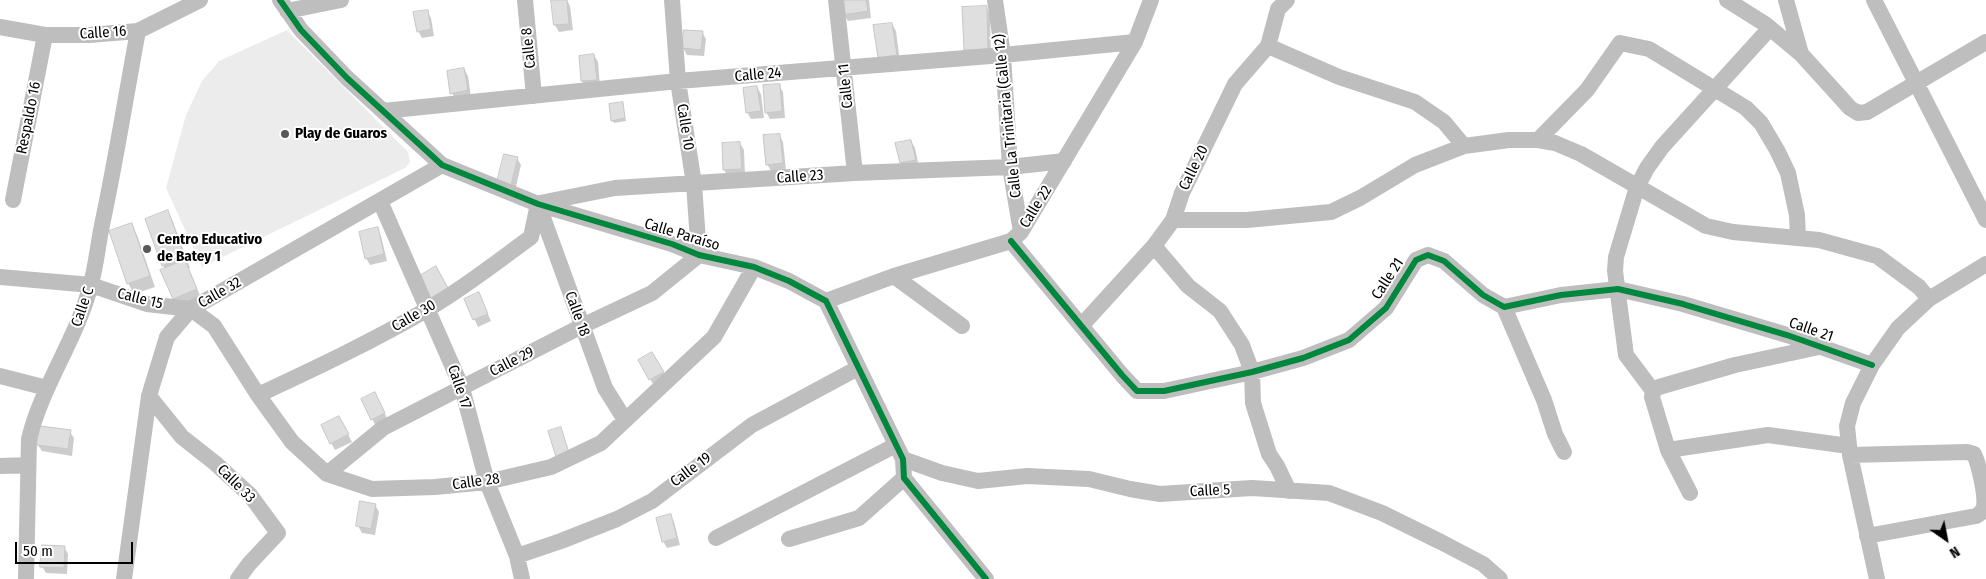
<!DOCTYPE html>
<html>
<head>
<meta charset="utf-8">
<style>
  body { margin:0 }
  #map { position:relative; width:1986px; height:579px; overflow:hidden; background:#fff; font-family:"Fira Sans Condensed",sans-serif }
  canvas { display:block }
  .north { position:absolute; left:1921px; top:514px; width:50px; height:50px; -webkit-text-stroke:4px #fff; paint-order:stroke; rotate:147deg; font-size:14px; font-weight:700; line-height:20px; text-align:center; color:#000 }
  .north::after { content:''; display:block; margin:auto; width:18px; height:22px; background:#000; clip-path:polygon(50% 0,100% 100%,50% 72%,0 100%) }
  .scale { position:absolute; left:15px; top:542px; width:118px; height:22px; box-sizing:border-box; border:2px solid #000; border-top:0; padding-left:6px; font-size:15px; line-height:18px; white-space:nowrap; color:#000; -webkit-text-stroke:4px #fff; paint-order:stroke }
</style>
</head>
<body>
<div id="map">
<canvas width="1986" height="579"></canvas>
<div class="north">N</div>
<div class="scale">50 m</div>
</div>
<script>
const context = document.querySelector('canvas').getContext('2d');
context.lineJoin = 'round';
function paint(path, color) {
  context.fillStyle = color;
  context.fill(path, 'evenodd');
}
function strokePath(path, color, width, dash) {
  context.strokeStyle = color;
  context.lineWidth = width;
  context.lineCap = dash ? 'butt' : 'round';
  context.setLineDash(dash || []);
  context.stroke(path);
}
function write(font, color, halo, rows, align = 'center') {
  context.font = font + ' "Fira Sans Condensed",sans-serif';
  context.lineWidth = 4;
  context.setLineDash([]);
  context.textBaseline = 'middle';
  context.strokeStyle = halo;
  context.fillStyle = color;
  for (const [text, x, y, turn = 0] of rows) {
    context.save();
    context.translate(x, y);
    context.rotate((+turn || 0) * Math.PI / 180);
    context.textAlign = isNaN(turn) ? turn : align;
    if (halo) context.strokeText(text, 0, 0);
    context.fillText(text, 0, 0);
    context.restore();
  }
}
const green = new Path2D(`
  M287 30 408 152 410 162 405 168 202 267 166 188 186 115 202 81 219 61Z`);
const shadow = new Path2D(`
  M567 0 570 6 573 30 559 32 555 25Z
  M842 0H869L871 18 848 21 844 15Z
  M986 7 990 14 991 55 969 57Z
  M427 11 431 18 434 36 422 38 418 31Z
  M892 24 896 31 900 62 883 64Z
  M702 32 706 39 704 56 687 55 683 48Z
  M594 55 598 62 600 86 586 88 582 81 580 57Z
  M464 69 468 76 471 97 456 100 452 93Z
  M779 85 783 92 785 118 770 119 766 112Z
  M757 87 761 94 764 118 751 119 747 112Z
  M622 103 626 121 614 123 612 120Z
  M779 135 783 142 786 170 771 171 767 164Z
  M911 141 915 148 919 167 905 170 901 163 897 144Z
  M740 143 744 150 745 175 728 176 724 170Z
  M517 158 521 165 515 191 503 188Z
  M167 212 173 222 190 268H188L202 300 180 309 174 299 163 265Z
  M131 224 137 235 155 287 134 294 128 283Z
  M377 229 381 236 387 261 370 265 366 258Z
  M465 299 482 301 491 321 478 327Z
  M652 354 667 379 654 386 640 361Z
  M378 400 388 420 376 426 372 419Z
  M339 417 352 442 335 450 322 426Z
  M70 432 74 438 72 456 42 451 38 445Z
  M375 505 379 512 375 535 362 533 358 526Z
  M670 515 674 522 680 545 667 548 663 541Z
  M64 547 68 554 67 574 46 573 42 566Z`);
const building = new Path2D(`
  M551 0H567L569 24 554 25Z
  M840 0H866L868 11 842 15Z
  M987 6 988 49 964 50 962 7Z
  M428 10 431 29 417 32 413 12Z
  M892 23 897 55 878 58 873 25Z
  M684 30 703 31 701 50 682 48Z
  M594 54 597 80 581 81 579 56Z
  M464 68 468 90 450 94 447 71Z
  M780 84 782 111 765 113 763 85Z
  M757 86 761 111 746 113 743 88Z
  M623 102 625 118 611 121 609 104Z
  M780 134 783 163 766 165 763 135Z
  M911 140 916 160 900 163 895 143Z
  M740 142 742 169 723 170 722 143Z
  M504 154 518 157 511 185 497 182Z
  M168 210 185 257 162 266 145 219Z
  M132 223 150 276 127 284 109 231Z
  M378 227 384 254 365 259 359 232Z
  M185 260 197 289 173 299 160 270Z
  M436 266 448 288 429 299 418 277Z
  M479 292 488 314 473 320 464 299Z
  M652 352 664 372 649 380 638 360Z
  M375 392 385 413 371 420 361 399Z
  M339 416 349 434 330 444 321 425Z
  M40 426 71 430 68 449 37 445Z
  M561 427 569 453 556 457 548 431Z
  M360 501 376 504 371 529 356 526Z
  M671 514 677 538 662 542 656 518Z
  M42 545 65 546 64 568 40 567Z`);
const minor = new Path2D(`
  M280 0 301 30 347 78 442 165 538 204 672 244 699 255 754 267 789 281 826 301 903 459 904 478 986 579
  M525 0 534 96
  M836 0 855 173
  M995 0 1003 55 1010 167 1021 232
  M1727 0 1765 24 1801 54 1850 108 1858 113 1867 112 1986 42
  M1786 0 1801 54
  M1874 0 1986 220
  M287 11 341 0
  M0 27 45 35H89L138 31 200 0
  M1268 46 1339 77 1415 102 1444 122 1464 146
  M383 111 678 81 1003 55 1135 42
  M1538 140 1587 90 1620 43 1649 49 1746 108 1761 123 1777 150 1788 173 1797 215 1798 238
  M13 200 45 35
  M380 201 462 388 487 482 517 556 522 579
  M540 203 615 188 855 173 1010 167 1064 161
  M538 204 605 388 625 420
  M1173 220H1247L1331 212 1360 198 1415 165 1464 146 1509 140H1538L1555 143 1581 154 1706 226 1733 232 1819 240 1877 256 1919 287 1929 299
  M1011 241 1122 375 1137 391H1164L1252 372 1303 358 1349 340 1386 308 1416 260 1428 255 1444 261 1483 295 1504 307 1561 295 1618 289 1683 304 1787 335 1872 365
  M1154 246 1188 286 1220 311 1242 345 1252 372 1253 403 1269 454 1277 466 1289 491
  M894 276 962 326
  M0 277 91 285 147 304 191 309 214 326 258 395 292 442 327 474 372 489 435 487 487 482 551 467 601 443 714 337 754 267
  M826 301 894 276 1011 241 1021 232 1135 42 1151 0
  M1504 307 1544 400 1555 434 1564 452
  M1082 325 1154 246 1173 220 1182 193 1235 84 1268 46 1278 9 1287 0
  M0 376 47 388
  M1653 391 1659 387 1735 365 1819 347
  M258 395C316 368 373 341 428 309 464 288 497 262 531 237L538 204
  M149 396 182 437 215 463 250 495 278 533 249 564 238 579
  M1668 450 1768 435 1849 446
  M1850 455 1967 452 1974 454C1979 465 1986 495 1984 507 1983 511 1980 514 1976 516L1867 536
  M903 459 942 473 978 481 1027 476 1089 479 1130 489 1160 494 1252 488 1329 493 1382 513 1441 542 1483 564 1500 579
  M0 466 28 465
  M327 474 383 428 582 326 652 293 699 255 694 184 678 81 672 0
  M1690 493 1668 450 1652 397 1653 391 1626 355 1615 271 1616 257 1637 187 1647 168 1662 147 1770 28
  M716 538 896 445
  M789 539 859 518 904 478
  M517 556 561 541 617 519 652 501 752 425 858 368
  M26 579 29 439C42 385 77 339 91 284 96 265 98 245 102 225 116 160 126 95 138 31
  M124 579 149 396 167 337 191 309 442 165
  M1877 579 1850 455 1847 426 1853 403 1872 365 1898 328 1929 299 1986 264`);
const cycleway = new Path2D(`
  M280 0 301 30 347 78 442 165 538 204 672 244 699 255 754 267 789 281 826 301 903 459 904 478 986 579
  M1011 241 1122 375 1137 391H1164L1252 372 1303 358 1349 340 1386 308 1416 260 1428 255 1444 261 1483 295 1504 307 1561 295 1618 289 1683 304 1787 335 1872 365`);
const markers = [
  [285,134,5,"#595959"],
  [147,249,5,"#595959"]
];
const streetNames = [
  ["Calle 16",103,33,-4],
  ["Calle 8",529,48,-96],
  ["Calle 24",758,75,-5],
  ["Calle 11",846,86,-96],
  ["Calle La Trinitaria (Calle 12)",1008,116,-96],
  ["Respaldo 16",29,118,-79],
  ["Calle 10",685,127,81],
  ["Calle 20",1194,168,-64],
  ["Calle 23",800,177,-4],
  ["Calle 22",1036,207,-58],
  ["Calle Paraíso",682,235,17],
  ["Calle 21",1388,279,-57],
  ["Calle 32",220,293,-30],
  ["Calle 15",140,299,14],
  ["Calle C",83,307,-71],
  ["Calle 18",577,314,70],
  ["Calle 30",414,316,-30],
  ["Calle 21",1811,330,19],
  ["Calle 29",512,362,-27],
  ["Calle 17",459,387,71],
  ["Calle 19",691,470,-37],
  ["Calle 28",476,482,-8],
  ["Calle 33",236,484,45],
  ["Calle 5",1210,491,-3]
];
const poiNames = [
  ["Play de Guaros",295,134],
  ["Centro Educativo",157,240],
  ["de Batey 1",157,257]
];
paint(green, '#ececec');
paint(shadow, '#0003');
paint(building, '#dfdfdf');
strokePath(building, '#c7c7c7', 1);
strokePath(minor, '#bebebe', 16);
strokePath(cycleway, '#00873e', 6);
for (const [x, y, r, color] of markers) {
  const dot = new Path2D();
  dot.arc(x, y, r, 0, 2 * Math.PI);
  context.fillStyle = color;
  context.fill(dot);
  strokePath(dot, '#fff', 2);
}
write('15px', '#000', '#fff', streetNames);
write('bold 15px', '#000', '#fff', poiNames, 'left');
</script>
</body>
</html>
